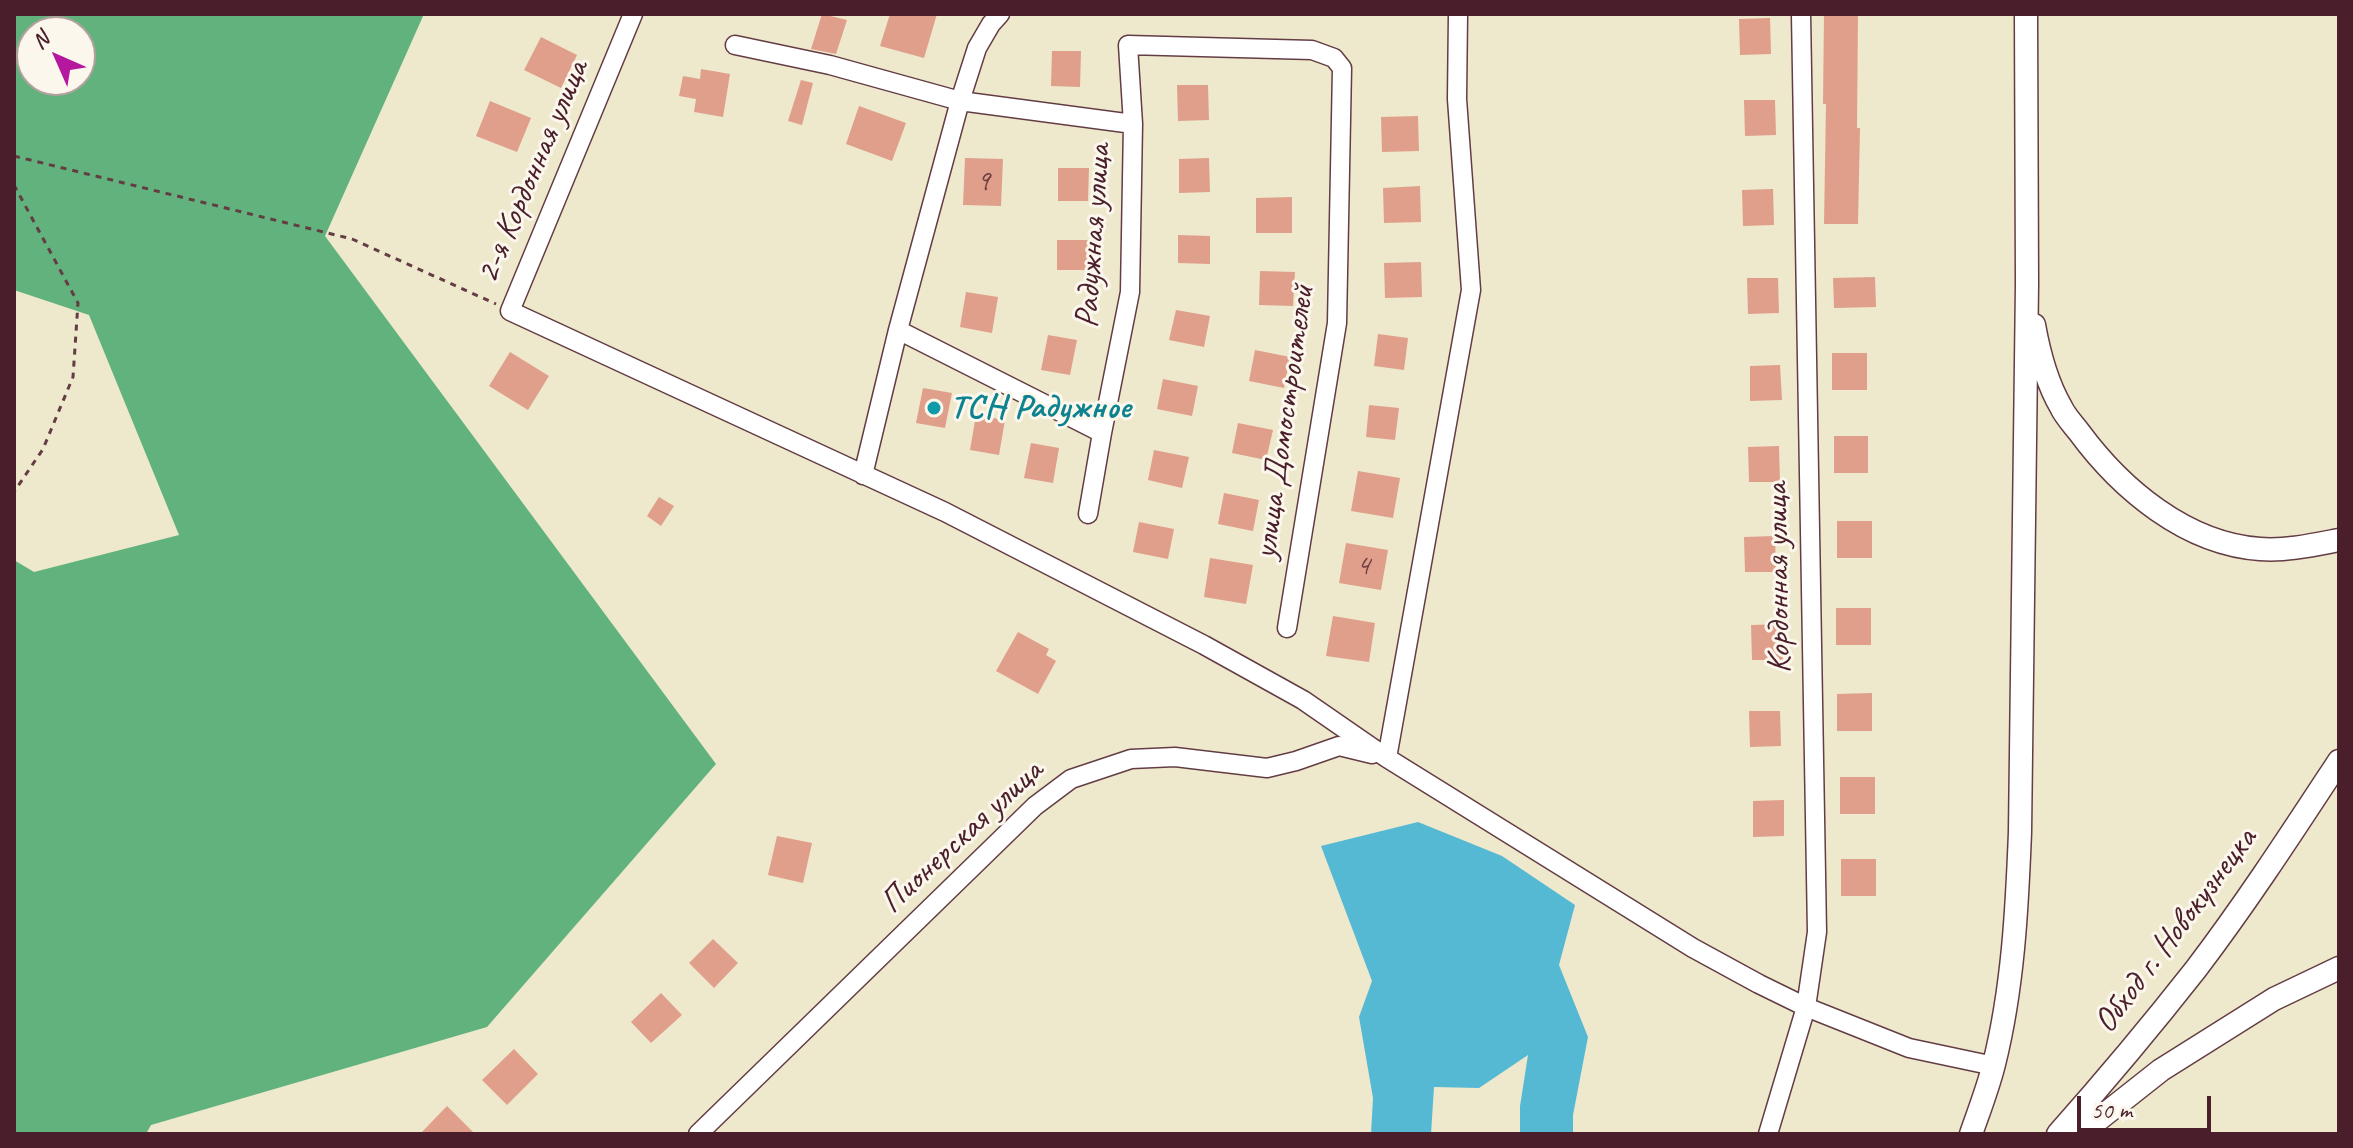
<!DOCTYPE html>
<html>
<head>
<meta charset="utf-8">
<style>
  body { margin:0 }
  #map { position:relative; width:2353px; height:1148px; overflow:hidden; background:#eee8cd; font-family:Caveat,sans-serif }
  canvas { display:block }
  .frame { position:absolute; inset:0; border:16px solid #4a1f2b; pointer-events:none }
  .north { position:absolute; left:16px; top:16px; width:80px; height:80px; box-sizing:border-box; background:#fbf7ec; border:2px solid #b4a19f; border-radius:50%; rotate:315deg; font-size:22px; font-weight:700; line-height:32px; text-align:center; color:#4a1f2b }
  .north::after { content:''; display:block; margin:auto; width:28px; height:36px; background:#b5179e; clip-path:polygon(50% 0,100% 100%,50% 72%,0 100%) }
  .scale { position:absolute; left:2077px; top:1096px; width:134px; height:36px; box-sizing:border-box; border:4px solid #4a1f2b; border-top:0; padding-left:10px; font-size:24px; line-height:28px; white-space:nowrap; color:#4a1f2b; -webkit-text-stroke:6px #fbf7ec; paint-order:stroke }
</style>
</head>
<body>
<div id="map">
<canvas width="2353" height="1148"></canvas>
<div class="frame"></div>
<div class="north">N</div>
<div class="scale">50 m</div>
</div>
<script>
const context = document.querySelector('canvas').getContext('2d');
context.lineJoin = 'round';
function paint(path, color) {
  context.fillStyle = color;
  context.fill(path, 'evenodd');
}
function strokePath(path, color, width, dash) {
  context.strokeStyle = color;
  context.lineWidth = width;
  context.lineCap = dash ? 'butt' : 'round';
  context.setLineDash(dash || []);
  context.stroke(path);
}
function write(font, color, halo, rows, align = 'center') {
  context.font = font + ' Caveat,sans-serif';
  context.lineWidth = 6;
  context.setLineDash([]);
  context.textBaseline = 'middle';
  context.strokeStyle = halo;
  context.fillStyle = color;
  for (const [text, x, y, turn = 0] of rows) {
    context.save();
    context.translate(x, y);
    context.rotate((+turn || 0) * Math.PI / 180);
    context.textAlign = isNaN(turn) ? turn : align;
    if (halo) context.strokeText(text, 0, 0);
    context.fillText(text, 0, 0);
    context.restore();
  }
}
const forest = new Path2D(`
  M14 14H424L325 236 716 764 487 1027 151 1125 146 1134H14V560L34 572 179 535 89 315 14 290ZM32 32H80V80H32Z`);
const water = new Path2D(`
  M1418 822 1502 856 1575 905 1559 965 1588 1037 1573 1115V1134H1520V1106L1528 1055 1479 1088 1434 1087 1431 1134H1371L1373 1098 1359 1017 1372 981 1321 846Z`);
const building = new Path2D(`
  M822 14 847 20 836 54 811 49Z
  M890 14H937L924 58 880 46Z
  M1824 14H1858L1857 128H1860L1858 224H1824L1826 104H1823Z
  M1770 18 1771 54 1740 55 1739 19Z
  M541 37 577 55 561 88 524 70Z
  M1052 51H1081L1080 87 1051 86Z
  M701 69 730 74 723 117 694 112 696 99 679 96 683 76 700 79Z
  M801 80 813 83 802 125 788 121Z
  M1177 85H1208L1209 120 1178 121Z
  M1744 100H1775L1776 135 1745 136Z
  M490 101 531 118 517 152 476 136Z
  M859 106 906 123 892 161 846 144Z
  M1418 116 1419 151 1382 152 1381 117Z
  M965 158 1003 159 1001 206 963 205Z
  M1209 158 1210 192 1179 193V159Z
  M1058 168H1089L1088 201H1058Z
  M1420 186 1421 222 1384 223 1383 188Z
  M1773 189 1774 225 1743 226 1742 190Z
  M1292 197V233H1256V198Z
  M1178 235 1210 236V264L1178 263Z
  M1057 240H1088V270H1057Z
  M1421 262 1422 297 1385 298 1384 263Z
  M1260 271 1295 272 1293 306 1259 305Z
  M1875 277 1876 307 1834 308 1833 278Z
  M1747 278H1778L1779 313 1748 314Z
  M966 292 998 297 992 333 960 327Z
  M1176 310 1210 316 1204 347 1169 340Z
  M1378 334 1408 338 1404 370 1374 366Z
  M1048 335 1077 340 1070 375 1041 370Z
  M1255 350 1290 357 1284 388 1249 381Z
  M510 352 549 376 528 410 489 386Z
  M1832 353H1867V390H1832Z
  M1780 365 1782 400 1750 401V366Z
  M1163 379 1198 386 1192 416 1157 409Z
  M923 388 952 393 945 428 916 423Z
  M1369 405 1399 408 1395 440 1366 437Z
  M976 415 1005 420 999 455 970 450Z
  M1238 423 1273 430 1266 460 1232 453Z
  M1834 436H1868V473H1834Z
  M1031 443 1059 448 1053 483 1024 478Z
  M1779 446 1780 482H1749L1748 447Z
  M1154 450 1189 457 1182 488 1148 480Z
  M1358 471 1400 478 1393 518 1351 511Z
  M1224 493 1259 500 1253 531 1218 524Z
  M659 497 674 506 661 526 647 516Z
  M1837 521H1872V558H1837Z
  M1139 522 1174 529 1168 559 1133 552Z
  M1775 536 1776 572H1745L1744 537Z
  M1346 543 1388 550 1381 590 1339 583Z
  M1210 558 1253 565 1246 604 1204 597Z
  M1836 608H1871V645H1836Z
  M1333 616 1375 623 1369 662 1326 656Z
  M1782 624 1783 660H1752L1751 625Z
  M1018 632 1049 649 1046 655 1056 661 1038 694 996 671Z
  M1872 693V731H1837V694Z
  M1749 711H1780L1781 746 1750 747Z
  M1840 777H1875V814H1840Z
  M1784 800V836L1753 837V801Z
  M777 836 812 843 803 883 768 875Z
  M1841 859H1876V896H1841Z
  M713 939 738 963 714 988 689 963Z
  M661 993 682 1015 651 1043 631 1022Z
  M514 1049 538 1074 507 1105 482 1080Z
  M447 1106 475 1134H420Z`);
const path = new Path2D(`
  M14 156 352 239 496 304
  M14 185 78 303 73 377 43 449 14 492`);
const minor = new Path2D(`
  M633 14 510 311 945 512 1204 645 1303 700 1387 758 1693 948 1759 984 1806 1007 1909 1048 1994 1066
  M735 45 830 65 960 101 1133 124
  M898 330 1102 433 1130 292 1133 124 1128 45 1312 50 1334 58 1342 68 1337 323 1287 628
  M863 475 898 330 960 101 977 48 991 24 1000 14
  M1088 514 1102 433
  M1387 758 1471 290 1457 99 1458 14
  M698 1134 1035 806 1071 779 1131 759 1175 757 1267 768 1296 761 1339 746 1372 754
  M1768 1134 1806 1007 1817 932 1801 14`);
const major = new Path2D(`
  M2034 325C2039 353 2047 383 2061 407 2065 416 2073 424 2079 432 2121 489 2186 544 2260 549 2286 551 2313 545 2339 540
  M1971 1134C1979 1111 1988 1088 1994 1064 2013 988 2017 909 2020 832L2027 284 2026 14
  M2058 1134C2106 1080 2152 1025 2196 969 2247 902 2293 831 2339 761
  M2080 1134 2161 1070 2274 999 2339 968`);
const markers = [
  [934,408,8,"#0f9aa8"]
];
const numberNames = [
  ["9",983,182],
  ["4",1363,566]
];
const streetNames = [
  ["2-я Кордонная улица",533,172,-67],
  ["Радужная улица",1094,236,-86],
  ["улица Домостроителей",1285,422,-82],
  ["Кордонная улица",1779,578,-91],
  ["Пионерская улица",962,837,-43],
  ["Обход г. Новокузнецка",2176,931,-53]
];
const cultureNames = [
  ["ТСН Радужное",950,408]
];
paint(forest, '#62b27d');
paint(water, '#55b9d4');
paint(building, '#e09f8a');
strokePath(minor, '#633d43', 21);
strokePath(major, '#633d43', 25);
strokePath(path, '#633d43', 3, [6, 6]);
strokePath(minor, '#fff', 18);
strokePath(major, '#fff', 22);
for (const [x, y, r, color] of markers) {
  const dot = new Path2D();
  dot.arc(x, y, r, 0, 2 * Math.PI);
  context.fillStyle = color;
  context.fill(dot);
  strokePath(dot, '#fbf7ec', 3);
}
write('30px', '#703f43', null, numberNames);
write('34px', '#4a1f2b', '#fbf7ec', streetNames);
write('bold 34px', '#0d838f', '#fbf7ec', cultureNames, 'left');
</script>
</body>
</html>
